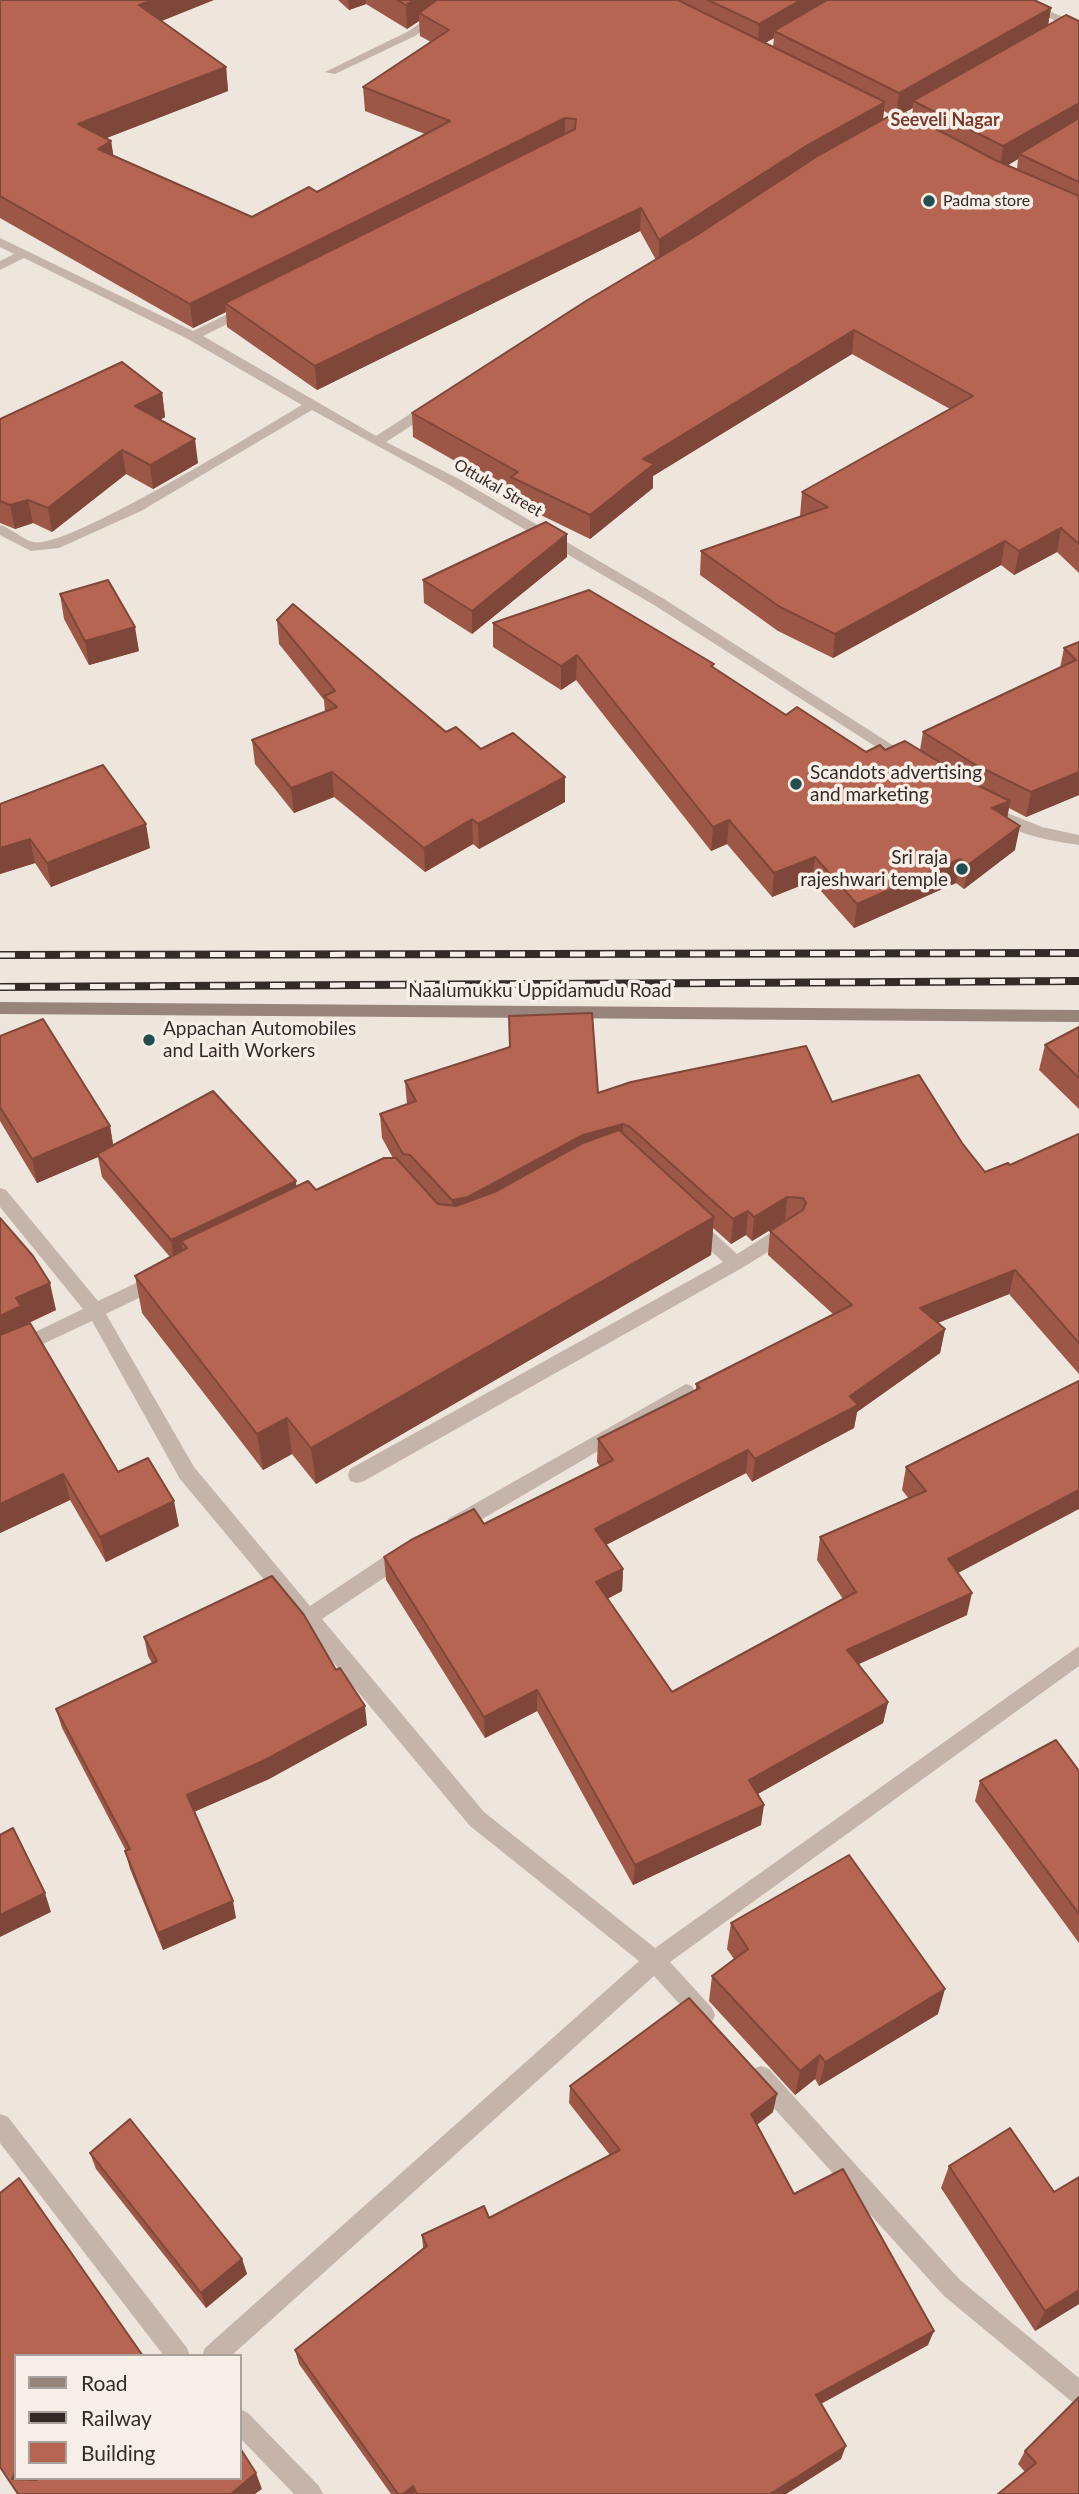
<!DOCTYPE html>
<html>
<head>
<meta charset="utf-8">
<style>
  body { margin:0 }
  #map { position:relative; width:1079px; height:2494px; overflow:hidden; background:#eee5dc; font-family:Lato,sans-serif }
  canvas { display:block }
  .legend { position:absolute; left:14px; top:2354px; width:228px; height:126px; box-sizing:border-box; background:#f7efe7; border:2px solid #a9a19b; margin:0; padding:9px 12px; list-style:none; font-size:21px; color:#332b28 }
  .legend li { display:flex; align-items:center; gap:14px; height:35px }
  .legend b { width:35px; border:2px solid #a9a19b }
</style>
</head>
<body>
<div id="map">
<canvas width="1079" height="2494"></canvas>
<ul class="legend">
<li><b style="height:9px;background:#98847b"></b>Road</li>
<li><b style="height:9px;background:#332b28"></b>Railway</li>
<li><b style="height:19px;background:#b66552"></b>Building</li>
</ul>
</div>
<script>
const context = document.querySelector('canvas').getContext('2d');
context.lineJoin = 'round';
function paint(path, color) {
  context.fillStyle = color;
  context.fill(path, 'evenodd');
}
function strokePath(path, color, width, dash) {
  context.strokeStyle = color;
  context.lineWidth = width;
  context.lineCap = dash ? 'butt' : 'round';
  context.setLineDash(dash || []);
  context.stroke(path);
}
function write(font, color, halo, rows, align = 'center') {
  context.font = font + ' Lato,sans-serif';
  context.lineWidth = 7;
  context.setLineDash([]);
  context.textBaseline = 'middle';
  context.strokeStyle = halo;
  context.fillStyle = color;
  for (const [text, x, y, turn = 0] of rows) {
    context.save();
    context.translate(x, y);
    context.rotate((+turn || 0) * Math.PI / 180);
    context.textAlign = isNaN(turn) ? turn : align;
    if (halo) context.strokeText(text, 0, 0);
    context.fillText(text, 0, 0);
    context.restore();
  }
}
const street = new Path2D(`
  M454 0H467L415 36 335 74 325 72 407 32Z
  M1009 0H1024L1079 24V31Z
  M0 238 193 331 244 306H252V312L203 336 376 436 427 403H437V409L386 442 459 479 664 599 916 760 908 765 903 764 654 605 449 485 312 410 141 511 59 548 31 551 0 535V525C12 528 21 539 33 542 66 551 262 428 302 405L188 339 24 258 0 270V261L14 254 0 247Z
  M998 809 1042 827 1079 835V845C1056 842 1005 833 990 814Z
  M0 1188 6 1190 98 1301 151 1276H163L166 1281 163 1286 106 1314 194 1467 310 1606 397 1548 404 1546 411 1548 414 1554 411 1560 322 1619 484 1812 655 1948 1079 1646V1666L670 1962 712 2008 715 2015 712 2022 704 2025 696 2022 654 1976 231 2356H202L205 2348 639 1961 470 1826 180 1479 92 1321 0 1364V1349L83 1309 0 1207Z
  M694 1218 700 1220 737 1254 783 1225H795L798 1230 795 1235 742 1268 364 1481 357 1483 350 1481 348 1475 350 1469 723 1262 688 1230 685 1225 688 1220Z
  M686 1384 692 1386 695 1391 692 1396 462 1531 455 1533 448 1531 446 1525 448 1519Z
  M761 2066 769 2069 960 2280 1079 2378V2405L1071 2401 944 2296 753 2085 750 2077 753 2069Z
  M0 2114 8 2117 187 2348 190 2356H164L0 2143Z
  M240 2409 248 2413 319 2486 323 2494H294L240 2438Z`);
const secondary = new Path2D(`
  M0 1002 1079 1010V1022L0 1014Z`);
const rail = new Path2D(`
  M0 955 1079 953
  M0 987 1079 981`);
const wall = new Path2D(`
  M0 0 161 21 226 67 228 91 106 138 111 141 113 155 252 217 317 192 425 134 365 111 363 87 431 42 420 36 419 21 407 29 366 4 349 10 338 0H1034L1051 8 1048 25 1079 21V573L1057 552 1014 575 1001 565 833 658 778 631 700 575 701 551 800 516 802 492 950 409 852 354 653 476V488L590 539 512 501 511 493 413 437 412 413 656 260 640 231 317 390 227 327 226 312 193 328 0 218ZM774 38 773 47 765 43ZM913 108 912 116 905 112ZM884 111 891 115 883 119ZM1018 159 1017 169 1008 165Z
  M162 393 165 417 160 420 198 463 153 489 126 474 52 532 33 523 15 529 0 523V419Z
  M567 557 472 634 424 603 423 580Z
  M60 594 139 651 89 665 64 619Z
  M277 620 446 732 481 749 565 802 479 849 473 844 425 872 334 797 294 813 255 764 252 740 325 712 324 700 279 644Z
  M493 623 714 664 713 667 786 715 866 752 920 750 923 732 1060 668 1064 648 1079 642V795L1026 817 1009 808 1007 818 1015 850 964 889 956 883 854 928 812 881 772 897 727 844 711 851 576 680 561 690 493 647Z
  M0 804 150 848 51 887 35 863 0 874Z
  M509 1016 598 1093 832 1102 962 1143 985 1172 1010 1165 1079 1134V1374L1009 1294 937 1323 945 1329 940 1353 857 1412 854 1428 752 1482 746 1473 606 1545 623 1569 622 1591 607 1599 672 1692 843 1599 817 1560 820 1537 909 1499 902 1490 906 1467 1079 1381 958 1573 967 1615 859 1664 888 1702 883 1723 758 1794 761 1825 633 1885 537 1711 485 1738 386 1580 384 1557 484 1524 600 1467 597 1462 598 1439 696 1390V1384L833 1314 768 1255 770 1231 786 1221H785L752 1241 746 1235 731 1244 713 1228 711 1255 316 1484 292 1454 263 1470 142 1313 135 1276 170 1257 102 1177 98 1157 37 1183 0 1121V1036L110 1126 113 1145 296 1187 316 1190 393 1158 382 1138 380 1114 407 1105 405 1081 509 1047Z
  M1079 1027V1109L1039 1070 1045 1045Z
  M0 1218 56 1310 25 1325 118 1472 179 1526 106 1562 70 1500 0 1533Z
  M144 1637 367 1725 269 1779 194 1812 236 1918 163 1950 130 1869 125 1851H126L62 1728 56 1709 152 1663 148 1656Z
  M1079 1771V1943L975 1801 980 1781Z
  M731 1923 938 2014 819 2086 815 2079 795 2095 709 2001 712 1976 734 1959 727 1949Z
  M570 2086 773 2112 757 2125 794 2194 928 2345 821 2404 841 2459 786 2494H391L299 2364 295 2350 423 2248 422 2235 489 2218 610 2155 569 2103Z
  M90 2153 242 2259 247 2274 206 2308 96 2169Z
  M949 2166 1054 2192 1079 2304 1035 2331 941 2188Z
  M1025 2451 1079 2494 1025 2472 1018 2464Z`);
const shadedWall = new Path2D(`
  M153 0H214L142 29 139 5Z
  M348 0H366V4L349 10Z
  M414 0H449L419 13V21L407 29 406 5Z
  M801 0H839L774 31V38L758 47 759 24Z
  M1051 8 1047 31 913 101V108L896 117 899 93Z
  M226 67 228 91 81 148 78 124Z
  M885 102 882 125 659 264V240L806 146Z
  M1079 103V125L1019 154 1018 159 1000 170 1003 146Z
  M565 118V142L225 303 226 312 193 328 190 304Z
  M111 141 115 165 98 149Z
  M641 208 640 231 317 390 315 366Z
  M854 330 852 354 653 476V488L590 539V515L643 459Z
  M162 393 165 417 138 430 135 406Z
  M195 439 198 463 153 489 150 465Z
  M122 450 126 474 52 532 48 508Z
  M28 500 33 523 15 529 10 505Z
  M1061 528 1057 552 1014 575 1019 551Z
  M567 534V557L472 634V611Z
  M1005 541 1001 565 833 658 835 634Z
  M135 627 139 651 89 665 85 641Z
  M577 655 576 680 561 690V666Z
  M332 772 334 797 294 813 291 788Z
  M1079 772V795L1026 817 1031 792Z
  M565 777V802L479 849 478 824Z
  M1010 801 1006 825 992 808Z
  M472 819 473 844 425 872 424 848Z
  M729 820 727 844 711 851 713 827Z
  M146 824 150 848 51 887 47 863Z
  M1020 826 1015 850 964 889 968 865Z
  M30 839 35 863 0 874V848Z
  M815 857 812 881 772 897 774 873Z
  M960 859 956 883 854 928 857 904Z
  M623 1124 622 1149 453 1224 452 1200 583 1135Z
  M110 1126 114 1150 97 1154 98 1157 37 1183 32 1159Z
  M296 1181 298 1204 187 1248 181 1241 184 1258 175 1263 171 1240Z
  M787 1197 785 1221 752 1241 754 1217Z
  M748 1211 746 1235 731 1244 733 1219Z
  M714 1217 711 1255 316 1484 311 1448Z
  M1015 1270 1009 1294 916 1332 920 1308Z
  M50 1283 56 1310 25 1324 28 1333 0 1346V1316L16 1298Z
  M945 1329 940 1353 857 1412 854 1428 752 1482 755 1459 850 1396Z
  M287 1418 292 1454 263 1470 257 1434Z
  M748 1450 746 1473 594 1551 595 1529Z
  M63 1474 70 1500 0 1533V1504Z
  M1079 1490V1509L943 1581 948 1559Z
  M174 1501 179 1526 106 1562 100 1537Z
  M623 1569 622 1591 596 1605V1582Z
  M972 1593 967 1615 843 1671 847 1650Z
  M537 1690V1711L485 1738 484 1717Z
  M888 1702 883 1723 747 1800 749 1780Z
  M365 1706 367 1725 269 1779 191 1813 187 1795Z
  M764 1805 761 1825 633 1885 635 1865Z
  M45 1893 51 1912 0 1937V1915Z
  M233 1901 236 1918 163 1950 158 1933Z
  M945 1989 938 2014 819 2086 825 2062Z
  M820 2055 815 2079 795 2095 800 2071Z
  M777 2094 773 2112 748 2131 751 2114Z
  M242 2259 247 2274 206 2308 201 2293Z
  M1079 2290V2304L1035 2331 1045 2311Z
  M934 2331 928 2345 811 2409 816 2395Z
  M846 2446 841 2459 786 2494H770Z
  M16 2470V2478H33L26 2484 12 2479Z
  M256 2473 262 2489 255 2494H231Z
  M413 2486 414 2494H403Z`);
const building = new Path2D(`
  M0 0H153L139 5 226 67 78 124 111 141 98 149 252 217 309 187 317 192 450 121 363 87 449 30 419 13 437 0H678L885 102 806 146 659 240 641 208 315 366 225 303 575 129 576 119 565 118 190 304 0 196Z
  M397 0H414L406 5Z
  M708 0H801L759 24Z
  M827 0H1034L1051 8 899 93 774 31Z
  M1066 15 1079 21V103L1003 146 913 101Z
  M900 110 997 161 1079 196V544L1061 528 1019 551 1005 541 835 634 780 607 701 551 828 507 802 492 973 396 854 330 643 459 654 464 590 515 511 477 518 472 412 413 586 301 697 235 816 157Z
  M1079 118V182L1019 154Z
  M122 362 162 393 135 406 195 439 150 465 122 450 48 508 28 500 10 505 0 501V419Z
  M546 522 567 534 472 611 423 580Z
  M108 580 135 627 85 641 60 594Z
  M589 590 714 664 711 666 786 715 797 707 866 752 880 745 885 750 905 741 975 784 1010 801 992 808 1020 826 968 865 960 859 857 904 815 857 774 873 729 820 713 827 577 655 561 666 493 623Z
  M293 604 446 732 456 727 481 749 513 733 565 777 478 824 472 819 424 848 332 772 291 788 252 740 337 707 324 696 335 691 277 620Z
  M1079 642V772L1031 792 974 764 923 732 1076 660 1064 648Z
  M103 765 146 824 47 863 30 839 0 848V804Z
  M592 1013 598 1093 631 1082 806 1046 832 1102 919 1075 962 1143 985 1172 1008 1163 1010 1165 1079 1134V1343L1015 1270 920 1308 945 1329 850 1396 858 1405 755 1459 748 1450 595 1529 623 1569 596 1582 672 1692 856 1592 820 1537 926 1491 906 1467 1079 1381V1490L948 1559 972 1593 847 1650 888 1702 749 1780 764 1805 635 1865 537 1690 484 1717 384 1557 411 1540 474 1509 484 1524 613 1460 598 1439 700 1388 696 1384 852 1305 770 1231 803 1210 806 1203 803 1198 787 1197 754 1217 748 1211 733 1219 630 1127 623 1124 583 1135 468 1197 452 1200 410 1155 403 1154 380 1114 416 1101 405 1081 510 1047 509 1016Z
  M43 1019 110 1126 32 1159 0 1107V1036Z
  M1079 1027V1078L1045 1045Z
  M213 1091 296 1181 171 1240 97 1154Z
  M619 1130 714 1217 311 1448 287 1418 257 1434 135 1276 187 1248 181 1241 308 1181 316 1190 384 1158H396L438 1204 456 1206 497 1191 583 1143Z
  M0 1218 33 1256 50 1283 16 1298 21 1306 0 1316Z
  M30 1323 118 1472 148 1458 174 1501 100 1537 63 1474 0 1504V1335Z
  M272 1576 304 1615 336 1670 340 1668 365 1706 265 1760 187 1795 233 1901 158 1933 125 1851 130 1849 56 1709 157 1661 144 1637Z
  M1056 1740 1079 1771V1914L980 1781Z
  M13 1828 45 1893 0 1915V1835Z
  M849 1855 945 1989 825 2062 820 2055 800 2071 712 1976 748 1949 731 1923Z
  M689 1998 777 2094 751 2114 794 2194 843 2169 934 2331 816 2395 846 2446 770 2494H417L413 2486 403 2494H398L295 2350 427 2246 422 2235 484 2206 489 2218 620 2150 570 2086Z
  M130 2119 242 2259 201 2293 90 2153Z
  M1010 2128 1054 2192 1079 2177V2290L1045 2311 949 2166Z
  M19 2178 143 2356H16V2470L12 2479 36 2480 41 2478H240V2448L256 2473 231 2494H18L0 2467V2193Z
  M1079 2397V2494H998L1036 2463 1025 2451Z`);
const markers = [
  [929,201,7,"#234e4f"],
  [796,784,7,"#234e4f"],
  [962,869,7,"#234e4f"],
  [149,1040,7,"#234e4f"]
];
const farPoinames = [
  ["Padma store",943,201]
];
const farStreetnames = [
  ["Ottukal Street",498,488,30]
];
const farNeighbourhoodnames = [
  ["Seeveli Nagar",945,120]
];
const poiNames = [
  ["Scandots advertising",810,773],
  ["and marketing",810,795],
  ["Sri raja",948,858,"right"],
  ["rajeshwari temple",948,880,"right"],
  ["Appachan Automobiles",163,1029],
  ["and Laith Workers",163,1051]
];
const streetNames = [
  ["Naalumukku Uppidamudu Road",540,991]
];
paint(street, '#c5b4a9');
paint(secondary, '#98847b');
strokePath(rail, '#332b28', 8);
strokePath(rail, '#f7efe7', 5, [15]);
paint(wall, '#9d5747');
paint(shadedWall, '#7f4739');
paint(building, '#b66552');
strokePath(building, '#7f4739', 2);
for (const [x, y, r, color] of markers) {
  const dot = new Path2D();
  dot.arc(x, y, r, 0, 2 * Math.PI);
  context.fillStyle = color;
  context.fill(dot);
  strokePath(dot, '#f7efe7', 2.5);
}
write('16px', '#332b28', '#f7efe7', farPoinames, 'left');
write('16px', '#332b28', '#f7efe7', farStreetnames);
write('bold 18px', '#773a2c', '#f7efe7', farNeighbourhoodnames);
write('19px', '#332b28', '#f7efe7', poiNames, 'left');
write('19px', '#332b28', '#f7efe7', streetNames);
</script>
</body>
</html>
